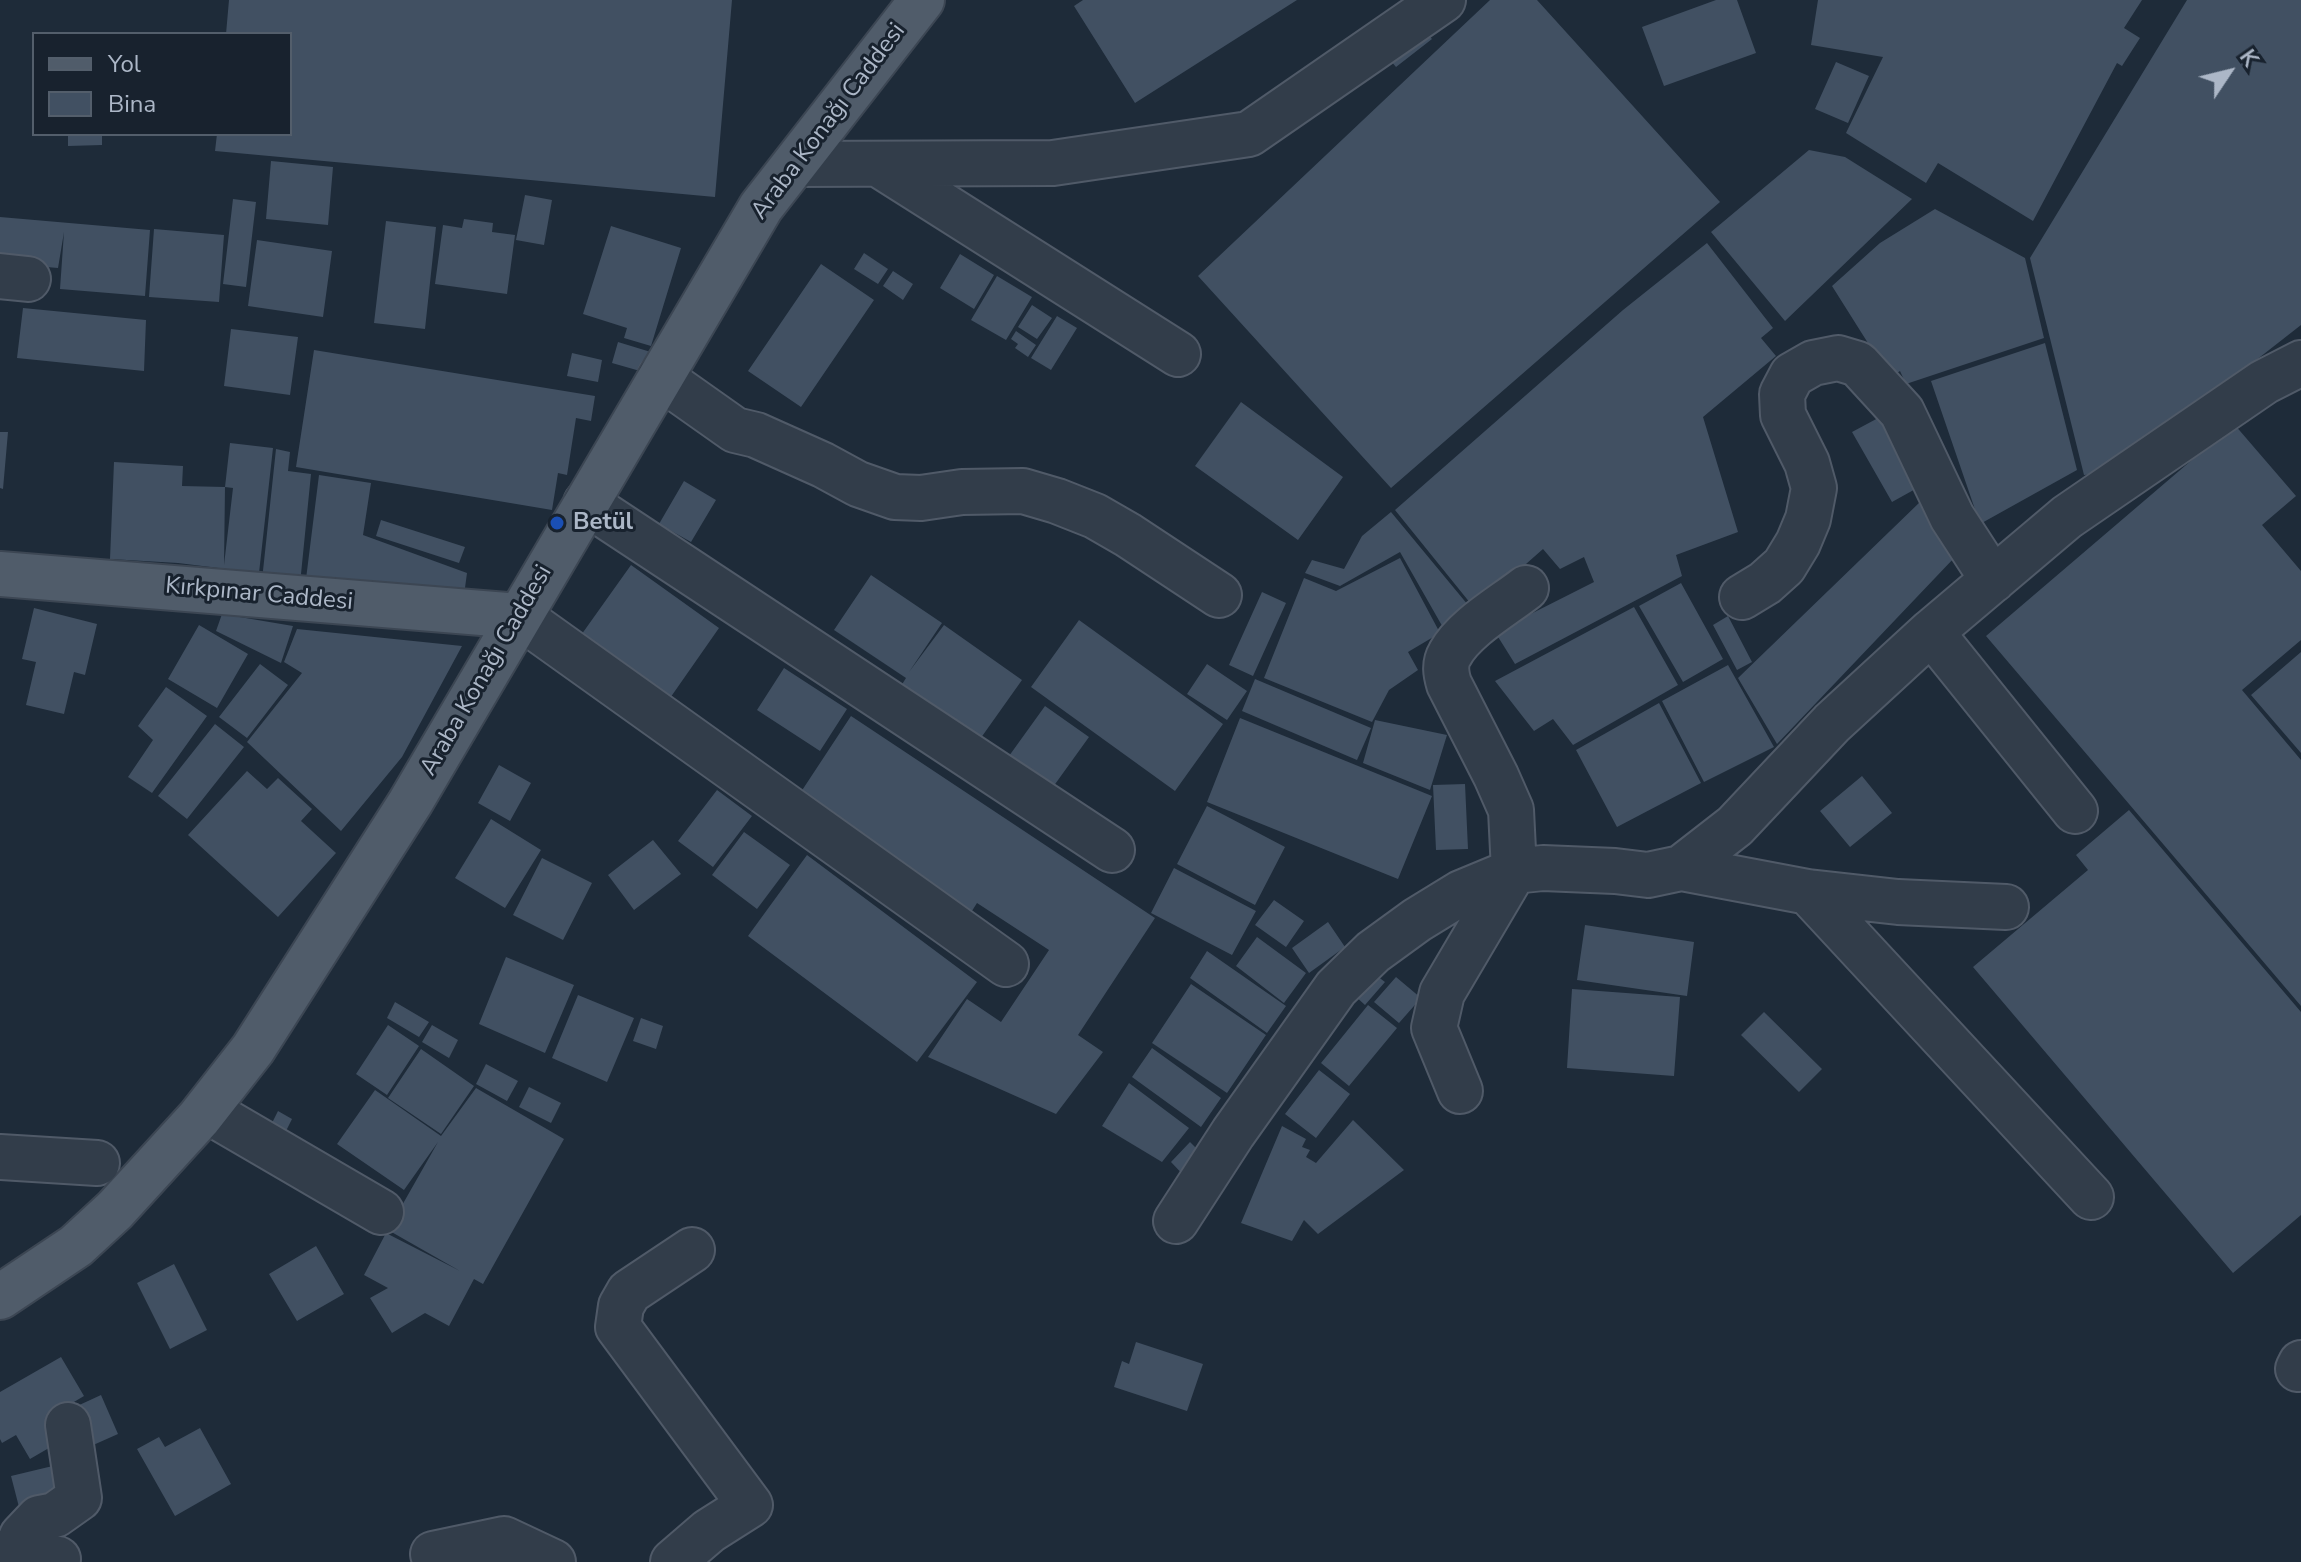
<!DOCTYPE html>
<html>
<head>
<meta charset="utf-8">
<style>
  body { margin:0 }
  #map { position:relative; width:2301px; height:1562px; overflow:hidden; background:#1e2b39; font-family:"Nunito Sans",sans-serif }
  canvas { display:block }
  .legend { position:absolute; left:32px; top:32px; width:260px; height:104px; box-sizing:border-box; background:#18222e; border:2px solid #535e6b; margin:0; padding:10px 14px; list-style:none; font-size:24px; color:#acb7c7 }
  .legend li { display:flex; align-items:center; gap:16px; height:40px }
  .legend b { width:40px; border:2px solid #535e6b }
  .north { position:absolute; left:2189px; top:32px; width:80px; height:80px; -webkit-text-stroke:6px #18222e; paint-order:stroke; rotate:55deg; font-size:22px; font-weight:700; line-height:32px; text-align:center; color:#acb7c7 }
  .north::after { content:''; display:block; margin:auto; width:28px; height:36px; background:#acb7c7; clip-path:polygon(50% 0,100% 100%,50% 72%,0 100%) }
</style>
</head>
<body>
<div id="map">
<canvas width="2301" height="1562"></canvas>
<ul class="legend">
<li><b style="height:10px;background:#505c6a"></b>Yol</li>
<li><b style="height:22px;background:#415062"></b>Bina</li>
</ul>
<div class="north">K</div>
</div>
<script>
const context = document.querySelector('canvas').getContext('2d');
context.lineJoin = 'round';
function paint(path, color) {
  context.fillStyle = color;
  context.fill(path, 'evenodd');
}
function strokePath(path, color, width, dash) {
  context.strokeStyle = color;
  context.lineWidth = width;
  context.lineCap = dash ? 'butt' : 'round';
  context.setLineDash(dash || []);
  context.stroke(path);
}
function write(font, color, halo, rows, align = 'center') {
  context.font = font + ' "Nunito Sans",sans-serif';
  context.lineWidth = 6;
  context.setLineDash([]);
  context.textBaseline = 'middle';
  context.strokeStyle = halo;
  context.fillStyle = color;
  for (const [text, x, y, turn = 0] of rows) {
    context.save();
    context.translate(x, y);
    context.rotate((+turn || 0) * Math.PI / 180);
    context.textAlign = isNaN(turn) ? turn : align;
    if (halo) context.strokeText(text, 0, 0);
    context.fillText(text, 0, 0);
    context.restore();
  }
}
const building = new Path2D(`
  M229 0H732L715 197 215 151 217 134H290V34H226Z
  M1083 0H1297L1135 103 1074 6Z
  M1490 0H1537L1720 202 1391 488 1198 276Z
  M1716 0H1737L1756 53 1664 86 1642 27Z
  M1818 0H2142L2124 28 2140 38 2122 66 2117 63 2033 221 1938 163 1926 183 1846 133 1883 57 1811 45Z
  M2187 0H2301V325L2113 472 2084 475 2030 258Z
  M1420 26 1432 39 1396 67 1385 54Z
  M1836 62 1869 76 1848 123 1815 109Z
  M68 134H102V145L68 146Z
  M1809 150 1845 157 1912 199 1785 321 1711 232Z
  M271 161 333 167 328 225 266 219Z
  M525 195 552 200 544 245 516 240Z
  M233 199 256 202 246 287 223 284Z
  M1935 209 2025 258 2044 338 1906 384 1900 371 1890 378 1832 286 1880 243Z
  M0 217 150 230 145 296 60 289 64 232 58 268 0 263Z
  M464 219 493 223 492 232 515 235 507 294 435 284 443 225 462 228Z
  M386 221 436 227 425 329 374 323Z
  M611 226 681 248 651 346 624 338 627 328 583 314Z
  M154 229 224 235 219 302 149 297Z
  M257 240 332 251 323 317 248 306Z
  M1707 243 1773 328 1761 338 1776 356 1703 417 1738 532 1676 555 1682 576 1515 664 1495 632 1594 582 1584 557 1560 569 1543 549 1475 609 1395 510 1623 310Z
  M864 253 888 269 878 284 854 269Z
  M960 254 994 275 974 309 940 288Z
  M821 264 874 300 801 407 748 371Z
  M893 271 913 284 903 300 883 286Z
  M997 276 1032 297 1006 340 971 320Z
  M1032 305 1052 318 1037 339 1018 327Z
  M23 308 146 320 144 371 17 358Z
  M1057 316 1077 328 1051 370 1031 358Z
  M231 329 298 337 290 395 224 386Z
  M1016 331 1036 345 1028 357 1015 348 1018 344 1011 339Z
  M618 342 654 353 647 373 612 363Z
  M2045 343 2077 470 1980 524 1931 381Z
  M314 350 595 396 591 421 576 418 567 475 558 473 552 510 296 467Z
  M572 353 602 360 598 382 567 376Z
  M1241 402 1343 477 1298 540 1195 466Z
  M1880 417 1919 487 1892 502 1852 432Z
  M2234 424 2296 496 2262 525 2301 571V640L2242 690 2301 760V1006L1986 636Z
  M0 432H8L3 489 0 488Z
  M230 443 273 448 259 573 178 563 110 559 114 462 183 466 182 486 225 487 224 565 233 488 225 487Z
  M276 449 290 452 288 471 311 474 300 584 262 580Z
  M319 475 371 483 363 535 467 573 462 610 305 587Z
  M684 481 716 500 691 542 659 524Z
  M1920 502 1955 557 1777 744 1738 678Z
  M1391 512 1473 611 1445 631 1400 552 1340 586 1305 573 1312 560 1344 569 1362 536Z
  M381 520 465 547 459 563 376 536Z
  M1400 558 1440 633 1408 652 1418 670 1389 690 1372 722 1264 678 1304 578 1336 591Z
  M631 565 719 628 668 701 579 638Z
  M871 575 942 623 909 672 944 625 1022 680 978 742 901 686 906 678 834 630Z
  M1681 583 1723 659 1683 682 1639 606Z
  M1262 592 1286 603 1253 676 1229 665Z
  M1634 607 1678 685 1573 745 1553 719 1534 731 1495 681Z
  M34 608 97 624 85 675 74 672 64 714 26 705 36 662 22 659Z
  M222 614 293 626 281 663 216 631Z
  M1728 616 1752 662 1737 670 1713 625Z
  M1079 620 1223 724 1175 791 1031 687Z
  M199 625 248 654 217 708 168 679Z
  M297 629 462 646 402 757 341 831 247 742 302 673 284 662Z
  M2301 652V753L2251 695Z
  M260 664 288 685 247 738 219 717Z
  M1207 664 1247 691 1227 720 1187 694Z
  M1728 665 1774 747 1704 782 1662 701Z
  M784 668 847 709 820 751 757 710Z
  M1255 679 1371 728 1357 760 1242 711Z
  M166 687 207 716 152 793 128 777 153 740 138 726Z
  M1659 703 1701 783 1617 827 1576 750Z
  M1045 706 1089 737 1053 787 1009 756Z
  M851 716 1155 918 1078 1035 1103 1052 1056 1114 928 1057 967 999 1001 1022 1049 950 977 903 970 914 797 798Z
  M1240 718 1432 796 1398 879 1207 802Z
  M1375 720 1447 735 1430 790 1363 763Z
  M215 724 244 747 187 819 158 796Z
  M499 765 531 783 510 821 478 803Z
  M247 771 267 789 278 778 312 809 301 821 336 853 278 917 188 835Z
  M1862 776 1892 813 1850 847 1820 811Z
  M1465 784 1468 849 1436 850 1433 785Z
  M717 790 752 816 713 867 678 841Z
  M1207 806 1285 847 1255 905 1177 864Z
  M2129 810 2301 1012V1215L2233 1273 1973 967 2088 870 2076 855Z
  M491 819 541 850 505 908 455 878Z
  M744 832 790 865 757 909 712 875Z
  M653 840 681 874 634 910 608 875Z
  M807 855 977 982 917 1062 748 936Z
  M542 858 592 883 563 940 513 915Z
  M1174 868 1256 911 1232 955 1151 913Z
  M1274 900 1304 921 1286 947 1255 925Z
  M1328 922 1345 947 1309 973 1292 948Z
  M1585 925 1694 942 1687 996 1577 980Z
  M1257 937 1306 973 1284 1003 1236 966Z
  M1207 951 1286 1006 1267 1033 1190 978Z
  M506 957 574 985 545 1053 479 1024Z
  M1373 973 1385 982 1365 1005 1354 995Z
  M1396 977 1421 998 1399 1023 1374 1002Z
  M1191 984 1266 1035 1227 1093 1152 1043Z
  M1572 989 1680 997 1674 1076 1567 1068Z
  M578 995 634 1018 607 1082 552 1058Z
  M395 1002 429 1022 419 1037 387 1018Z
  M1368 1005 1397 1028 1349 1086 1321 1063Z
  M1764 1012 1822 1069 1799 1092 1741 1035Z
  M641 1018 663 1026 656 1049 633 1041Z
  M388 1025 419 1046 387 1095 356 1074Z
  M432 1025 458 1040 449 1058 422 1042Z
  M1152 1048 1221 1098 1201 1127 1132 1077Z
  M421 1049 474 1086 441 1134 388 1098Z
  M486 1064 518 1081 507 1101 476 1084Z
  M1319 1070 1350 1094 1316 1138 1285 1114Z
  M1129 1083 1189 1128 1162 1162 1102 1126Z
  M529 1087 561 1103 551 1123 519 1107Z
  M476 1088 564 1139 483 1284 474 1279 449 1326 425 1313 392 1333 370 1298 388 1288 364 1275 386 1233 460 1271 388 1230 438 1142 404 1190 337 1144 375 1090 441 1136Z
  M278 1111 292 1119 283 1137 269 1129Z
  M1353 1120 1404 1170 1318 1234 1304 1220 1292 1241 1241 1223 1282 1126 1306 1139 1302 1147 1310 1150 1306 1157 1316 1163Z
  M1190 1142 1208 1160 1188 1180 1171 1162Z
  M316 1246 344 1294 297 1321 269 1274Z
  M174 1264 207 1330 170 1349 137 1283Z
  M1136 1342 1203 1364 1187 1411 1114 1387 1122 1361 1129 1364Z
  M61 1357 84 1396 47 1418 61 1441 30 1459 16 1435 2 1443 0 1439V1392Z
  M101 1395 118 1434 91 1446 75 1407Z
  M200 1428 231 1484 175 1516 137 1449 159 1437 165 1447Z
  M61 1464 68 1495 19 1507 11 1476Z`);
const minor = new Path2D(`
  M795 164 1053 163 1249 134 1443 0
  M878 164 1178 354
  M0 276 28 279
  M660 377 735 430 756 435 823 465 858 484 895 497 921 498 962 492 1023 491 1057 501 1095 516 1128 535 1219 595
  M586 503 1112 850
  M1742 597 1765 583 1784 566 1798 543 1808 519 1814 488 1807 463 1783 415 1782 394 1792 375 1813 363 1838 358 1858 364 1902 412 1952 517 1993 580
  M519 616 1006 964
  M1931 632 2075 811
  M1681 868 1808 892 1898 902 2006 907
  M1808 892 2091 1197
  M1460 1091 1434 1028 1442 993 1514 871 1511 810 1496 776 1449 684C1446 674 1444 664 1450 654 1464 628 1503 606 1526 588
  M206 1110 381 1212
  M0 1157 97 1163
  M1176 1221 1233 1133 1336 988 1373 952 1417 920 1461 893 1514 871 1543 868 1615 871 1648 875 1681 868 1735 826 1832 723 1931 632 2067 517 2264 382 2301 363
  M2298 1369 2301 1363
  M0 1553 58 1559
  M433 1554 504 1539 553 1562
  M12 1562 22 1536 39 1518 55 1515 79 1498 68 1425
  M673 1562 709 1531 750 1505 618 1327 621 1306 629 1292 692 1250`);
const major = new Path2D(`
  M0 574 519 616
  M0 1297 76 1246 115 1210 199 1118 253 1049 410 803 761 207 922 0`);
const markers = [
  [557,523,8,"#1a4fb4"]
];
const streetNames = [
  ["Araba Konağı Caddesi",829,122,-53],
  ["Kırkpınar Caddesi",259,595,5],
  ["Araba Konağı Caddesi",487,671,-60]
];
const poiNames = [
  ["Betül",573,523]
];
paint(building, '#415062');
strokePath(minor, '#505a68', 48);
strokePath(major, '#3c4653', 48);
strokePath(minor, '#323d4a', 44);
strokePath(major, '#505c6a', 44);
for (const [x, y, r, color] of markers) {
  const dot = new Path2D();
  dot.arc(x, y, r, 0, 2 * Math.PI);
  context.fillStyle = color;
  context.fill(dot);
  strokePath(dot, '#18222e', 3);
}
write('24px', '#acb7c7', '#18222e', streetNames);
write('bold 24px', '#acb7c7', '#18222e', poiNames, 'left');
</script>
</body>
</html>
